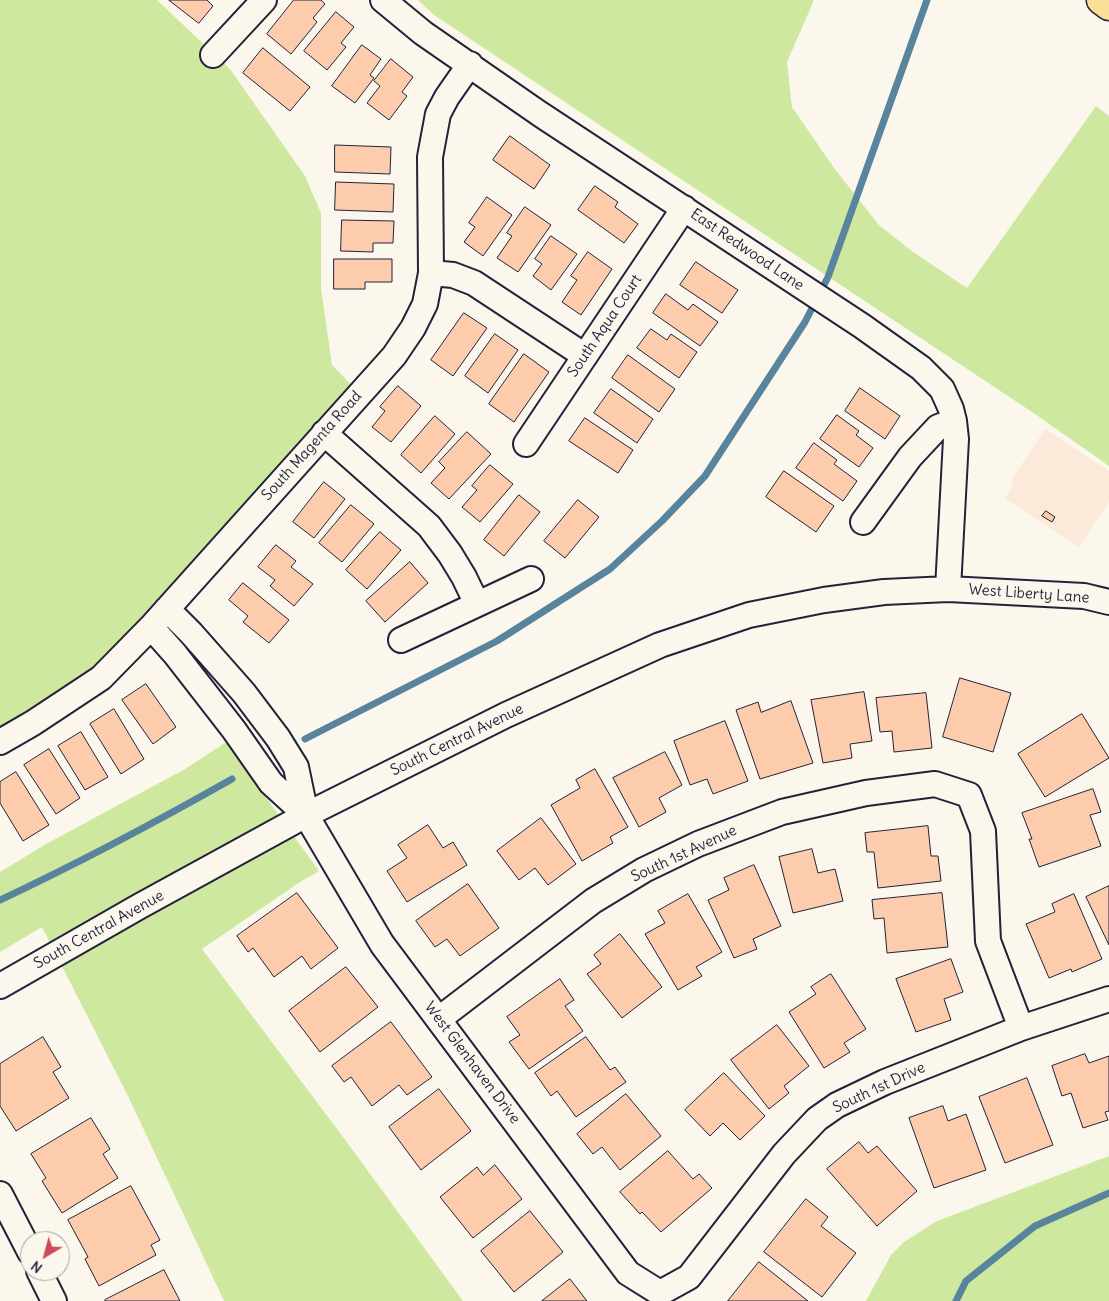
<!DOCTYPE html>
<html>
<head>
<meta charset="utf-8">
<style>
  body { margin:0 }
  #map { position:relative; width:1109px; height:1301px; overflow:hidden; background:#fbf7ec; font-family:Delius,sans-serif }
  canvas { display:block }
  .north { position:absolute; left:20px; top:1231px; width:50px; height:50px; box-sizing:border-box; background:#fbf7ec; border:1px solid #a4a2a5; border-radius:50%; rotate:217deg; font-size:14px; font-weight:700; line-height:20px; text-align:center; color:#22223b }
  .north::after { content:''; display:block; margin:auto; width:18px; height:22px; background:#d1495b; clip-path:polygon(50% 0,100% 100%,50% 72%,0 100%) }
</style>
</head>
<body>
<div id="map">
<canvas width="1109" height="1301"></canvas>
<div class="north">N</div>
</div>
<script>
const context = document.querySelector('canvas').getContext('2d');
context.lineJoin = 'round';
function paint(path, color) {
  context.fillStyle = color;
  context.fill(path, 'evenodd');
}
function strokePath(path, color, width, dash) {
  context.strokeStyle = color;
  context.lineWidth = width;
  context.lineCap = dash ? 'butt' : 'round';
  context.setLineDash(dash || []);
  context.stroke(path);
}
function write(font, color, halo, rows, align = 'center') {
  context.font = font + ' Delius,sans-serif';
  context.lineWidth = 4;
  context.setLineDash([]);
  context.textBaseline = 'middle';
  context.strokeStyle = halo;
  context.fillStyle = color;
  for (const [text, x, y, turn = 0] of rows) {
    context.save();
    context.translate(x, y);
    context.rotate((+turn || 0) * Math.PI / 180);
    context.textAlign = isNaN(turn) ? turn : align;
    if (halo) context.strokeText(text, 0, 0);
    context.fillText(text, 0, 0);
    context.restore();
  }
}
const built = new Path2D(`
  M1045 429 1109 471V502L1079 547 1005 498 1014 484 1010 482Z`);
const green = new Path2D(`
  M0 0H157L230 69 305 176 321 213V288L332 365 360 394 151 627 0 742Z
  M418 0H814L787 62 792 107 834 168 879 225 913 252 967 288 1096 106 1109 116V466L1035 414 434 15Z
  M228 741 265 796 319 871 300 882 202 949 346 1141 463 1301H224L128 1096 42 927 0 952V872L46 844 185 769Z
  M1109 1156V1301H866L891 1255 904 1242 937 1221Z`);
const stream = new Path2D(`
  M305 739 497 641 610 569 662 521 705 476 805 322 828 277 927 0
  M0 900C79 863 156 822 232 779
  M956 1301 966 1281 1035 1226 1109 1193`);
const building = new Path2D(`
  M169 0H207L213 6 199 23Z
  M294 0H321L325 4 313 18 317 22 291 54 267 34Z
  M336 12 354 27 341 43 346 47 327 70 304 51Z
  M362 45 381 59 370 75 374 78 355 103 332 86Z
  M263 48 310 87 290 111 243 73Z
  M391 59 413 77 402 92 407 96 389 120 367 103 380 86 374 81Z
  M510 136 550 165 534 189 493 160Z
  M335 145 391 147 390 174 335 172Z
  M336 182 394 184 393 212 335 210Z
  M595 186 618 202 615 207 638 224 624 243 578 210Z
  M487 197 512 215 483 256 464 242 475 227 469 223Z
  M525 207 551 225 518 272 497 258 512 236 507 233Z
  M342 220 394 221 393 243H373V252L341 251Z
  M551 236 577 254 551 290 533 276 542 264 535 259Z
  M588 252 612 269 581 315 562 302 577 280 571 276Z
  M334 259H392V282H365V289H334Z
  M696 262 738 290 722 313 680 285Z
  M666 294 688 310 693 304 718 322 700 346 653 313Z
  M464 313 487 328 453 376 431 360Z
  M651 329 667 340 671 334 697 352 679 378 637 348Z
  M495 334 518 350 488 393 465 376Z
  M524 354 549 372 514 422 489 404Z
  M628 355 675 389 659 412 612 378Z
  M398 386 421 406 391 442 372 427 385 411 380 407Z
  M860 388 900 416 885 439 845 411Z
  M611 389 653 419 637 443 594 413Z
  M837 415 859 431 856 435 873 448 859 467 820 439Z
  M435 416 455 434 421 473 401 455Z
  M585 418 633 450 618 473 569 441Z
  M467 432 491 454 449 499 431 483 445 468 439 462Z
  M814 443 837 460 834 464 857 481 843 501 796 468Z
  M490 465 513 484 480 522 462 507 477 490 472 486Z
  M784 471 834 506 816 532 766 497Z
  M324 482 345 499 314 538 293 522Z
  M519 495 540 512 504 556 484 540Z
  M578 500 599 517 565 558 544 541Z
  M351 505 374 524 342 562 319 543Z
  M1046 511 1055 517 1052 522 1042 516Z
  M380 532 401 550 367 589 346 570Z
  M276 545 296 561 291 567 313 584 294 606 270 586 275 580 258 567Z
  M410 562 428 583 385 622 366 601Z
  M243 583 289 620 269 643 243 622 248 616 229 600Z
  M960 678 1011 693 993 752 943 737Z
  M146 684 176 727 153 744 122 700Z
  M864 692 872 741 850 744 852 758 823 763 811 700Z
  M926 693 932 748 894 752 892 731 880 732 876 698Z
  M791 701 813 763 760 779 736 710 758 702 761 712Z
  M114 709 144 759 121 774 90 724Z
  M1082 714 1109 758 1045 797 1018 754Z
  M725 721 748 781 713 794 707 779 690 785 674 741Z
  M81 732 108 777 85 790 58 746Z
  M49 749 80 798 56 814 24 765Z
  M665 752 682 785 659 798 666 812 639 827 613 778Z
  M595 769 628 827 610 837 613 843 582 861 551 805 580 788 576 780Z
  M16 772 49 825 23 841 0 803V782Z
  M1093 789 1101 812 1090 815 1101 846 1039 867 1029 839H1032L1022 813Z
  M541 818 576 864 548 885 535 868 519 880 497 851Z
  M428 825 443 848 453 842 467 865 407 902 387 871 407 858 398 845Z
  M928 826 931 856H938L941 881 878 888 874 852H867L865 833Z
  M812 849 818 873 835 869 843 901 793 913 779 857Z
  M754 865 781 926 753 939 757 949 734 958 708 900 729 890 724 878Z
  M468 884 499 928 460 956 447 939 435 947 416 921Z
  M1109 886V945L1086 897Z
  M297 893 338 948 311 969 302 956 274 977 253 948 248 952 237 936Z
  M942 893 948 947 887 953 884 918 874 919 872 900Z
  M688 894 722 952 696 967 702 976 678 990 645 934 665 923 658 911Z
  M1074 894 1102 959 1072 972 1071 969 1049 978 1026 924 1055 912 1052 904Z
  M620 934 662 987 622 1018 587 974 601 964 594 955Z
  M951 959 963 992 944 999 951 1020 916 1032 896 979Z
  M346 967 378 1007 320 1052 289 1011Z
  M831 974 866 1029 844 1043 850 1052 824 1068 789 1012 816 994 811 987Z
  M560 979 574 1000 565 1006 583 1031 529 1069 509 1042 520 1035 507 1017Z
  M391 1022 432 1077 407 1095 399 1085 372 1106 351 1077 344 1082 332 1066Z
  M777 1025 809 1066 784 1086 789 1093 769 1109 731 1060Z
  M43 1037 61 1067 53 1072 69 1098 16 1131 0 1106V1064Z
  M586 1037 610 1070 615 1067 626 1082 576 1117 557 1091 551 1096 535 1073Z
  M1085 1054 1089 1063 1109 1056V1111L1105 1112 1108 1120 1083 1128 1071 1093 1062 1096 1052 1066Z
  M724 1073 765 1116 740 1140 723 1123 710 1136 685 1110Z
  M1027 1078 1053 1145 1005 1163 979 1097Z
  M439 1089 471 1131 421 1170 389 1127Z
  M626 1094 661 1136 620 1170 602 1147 593 1154 577 1134Z
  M943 1106 948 1121 966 1114 986 1170 934 1188 909 1118Z
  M91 1118 110 1149 103 1154 118 1178 62 1213 42 1181 46 1178 31 1154Z
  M859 1142 868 1153 877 1146 917 1191 877 1226 827 1169Z
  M668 1151 693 1179 699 1174 712 1188 661 1232 642 1212 640 1214 620 1192Z
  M495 1165 522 1199 473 1238 440 1197 477 1167 483 1175Z
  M131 1186 160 1240 151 1245 156 1255 99 1286 85 1259 88 1257 68 1220Z
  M806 1199 828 1217 821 1226 856 1253 822 1297 764 1252Z
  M530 1211 563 1252 514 1292 481 1251Z
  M759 1262 808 1301H728Z
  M164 1270 180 1301H105V1300Z
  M570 1279 587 1301H542Z`);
const minor = new Path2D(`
  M383 0 423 33 540 114 862 326 921 368 942 389 951 409 954 421 956 439 948 589
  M213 55 264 0
  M431 273 453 275 474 283 585 356
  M324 433 429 526 450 554 464 577 477 604
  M526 444 684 208
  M863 522 910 457 938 427 954 421
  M167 609 191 633 244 693 278 738 296 767 306 815
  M151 627 175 654 234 730 271 783 306 815 382 944 628 1273 660 1293 689 1277 784 1154 817 1119 837 1105 885 1082 1021 1028 1109 999
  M401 640 531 579
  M0 742 33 723 101 678 151 627 394 356 413 328 425 304 431 273 430 157 438 114 447 97 470 64
  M0 986 140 906 306 815 506 715 660 645 749 615 824 600 884 592 948 589 1084 596 1109 602
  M439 1019 593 901 644 870 698 844 782 812 866 793 935 784 969 795 983 831 988 941 1021 1028
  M0 1194 30 1252
  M39 1271 54 1301`);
const highway = new Path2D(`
  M1101 0 1109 6`);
const streetNames = [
  ["East Redwood Lane",747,250,34],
  ["South Aqua Court",605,326,-56],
  ["South Magenta Road",312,446,-48],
  ["West Liberty Lane",1029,594,4],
  ["South Central Avenue",457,740,-26],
  ["South 1st Avenue",684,854,-25],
  ["South Central Avenue",99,930,-29],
  ["West Glenhaven Drive",472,1063,53],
  ["South 1st Drive",879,1088,-25]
];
paint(built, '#fbead9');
paint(green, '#cee99f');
strokePath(stream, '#59849d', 7);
paint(building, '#fcccac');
strokePath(building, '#22223b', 1);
strokePath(minor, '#22223b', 28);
strokePath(highway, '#22223b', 31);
strokePath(minor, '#fbf7ec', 24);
strokePath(highway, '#fadf96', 28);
write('15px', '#22223b', '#fbf7ec', streetNames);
</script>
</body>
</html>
